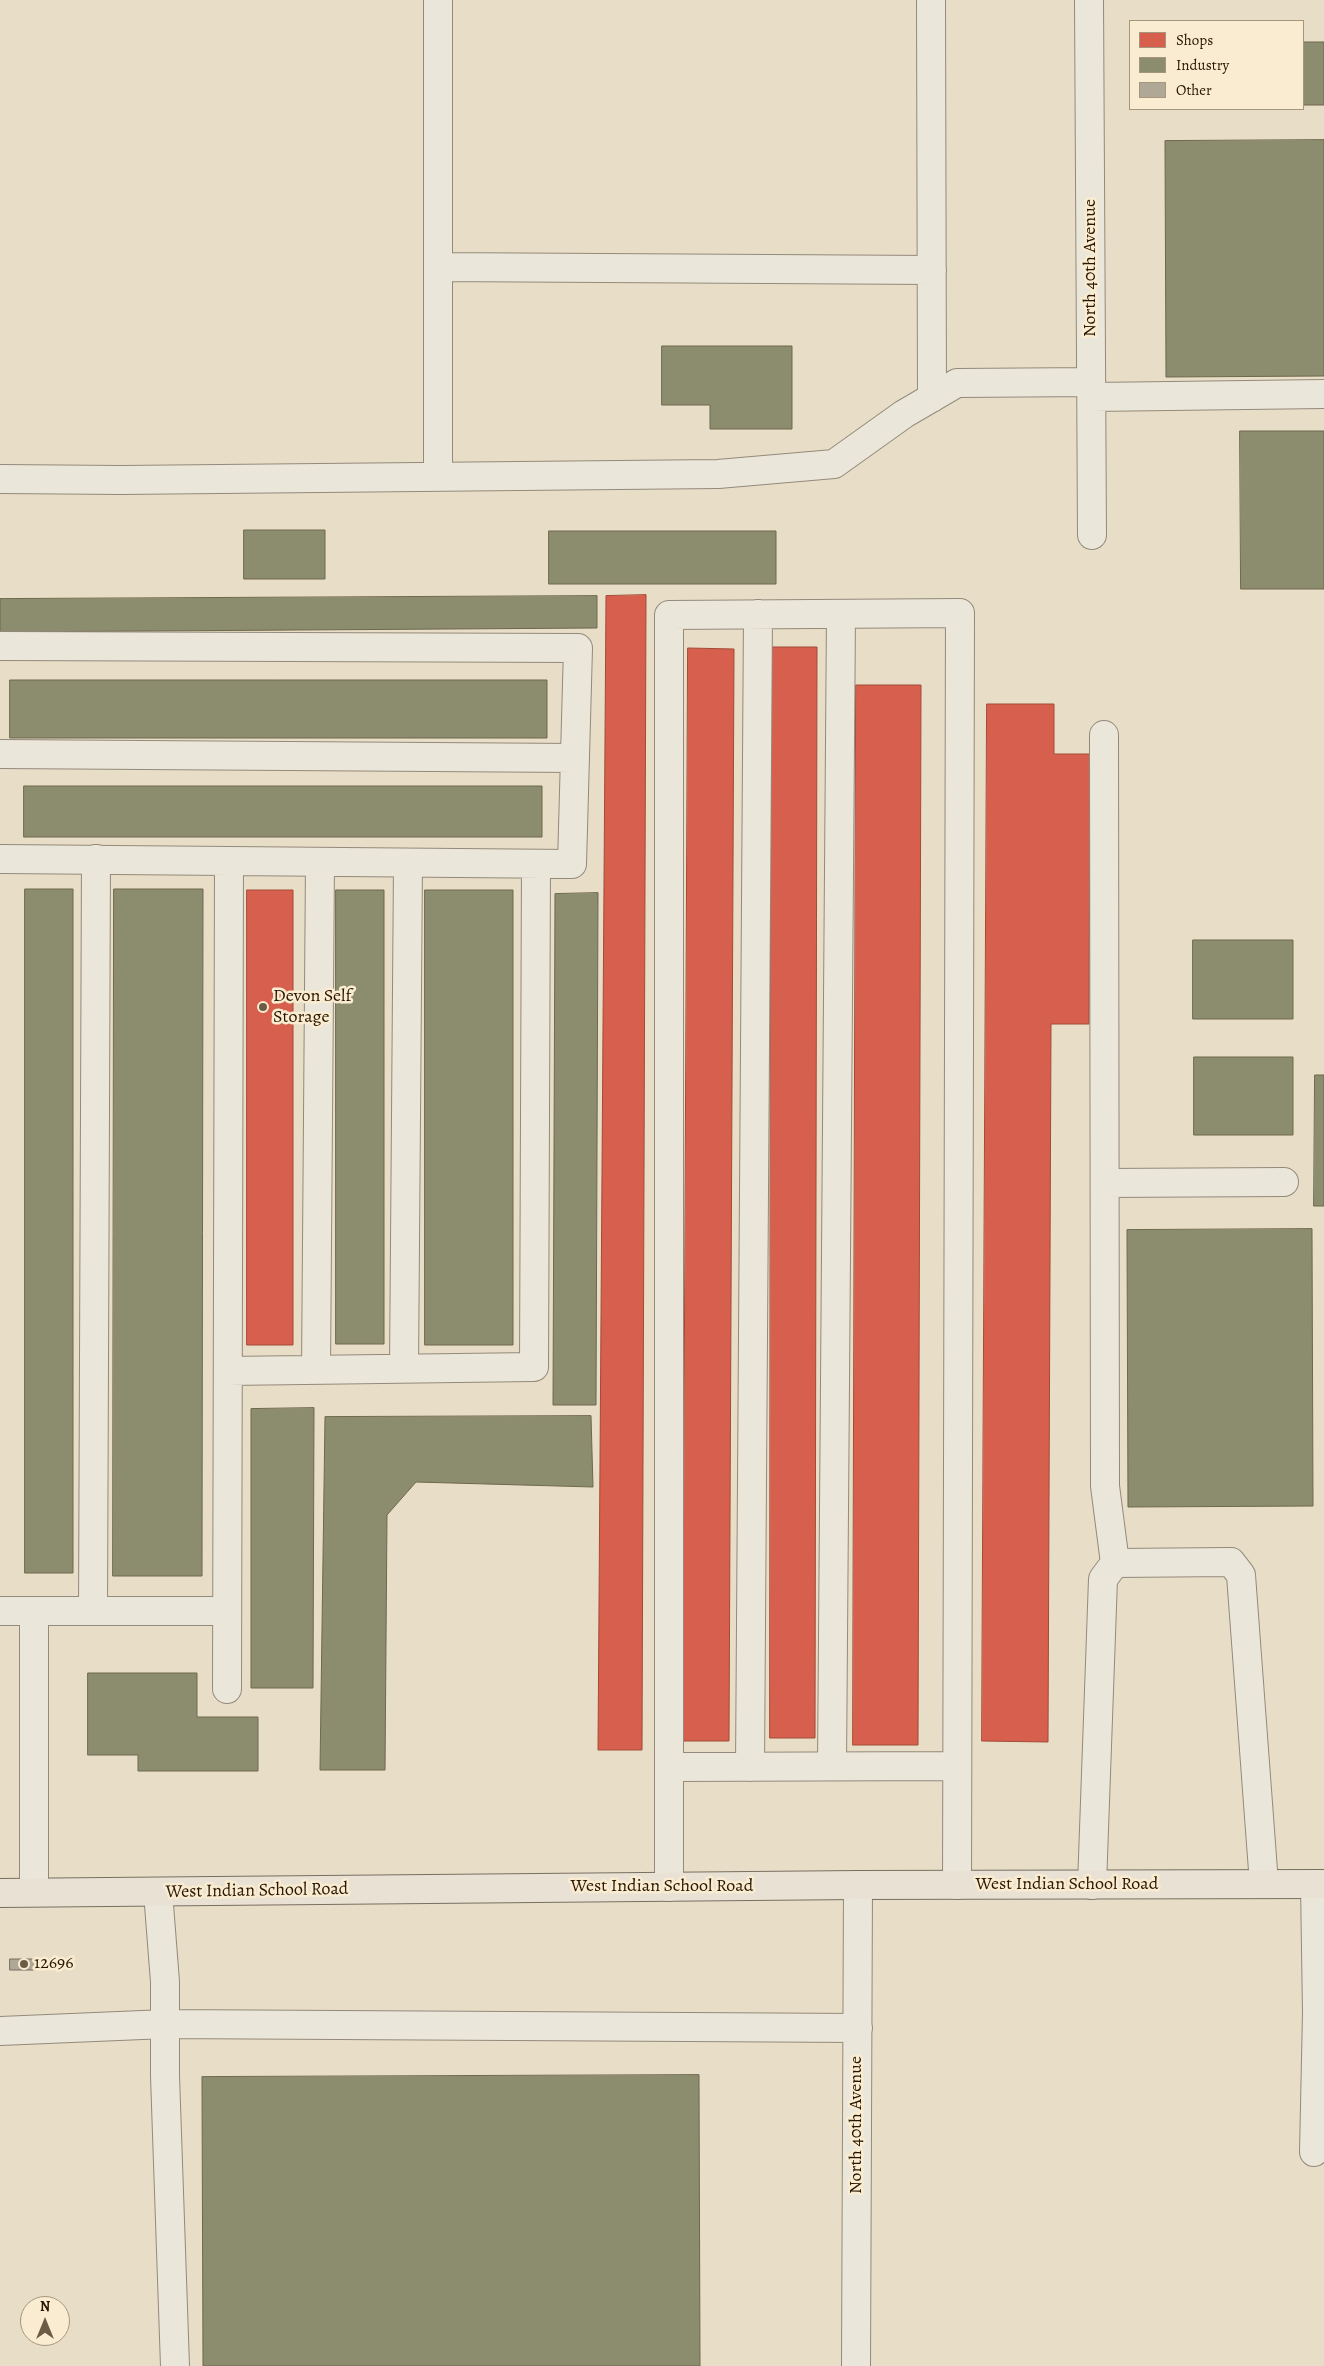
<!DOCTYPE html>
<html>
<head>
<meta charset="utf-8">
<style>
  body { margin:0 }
  #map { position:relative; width:1324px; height:2366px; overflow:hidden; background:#e8ddc6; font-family:Alegreya,serif }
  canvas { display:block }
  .legend { position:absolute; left:1129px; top:20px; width:175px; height:90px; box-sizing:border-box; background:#f9ecd1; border:1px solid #a6967d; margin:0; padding:6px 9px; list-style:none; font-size:15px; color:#291500 }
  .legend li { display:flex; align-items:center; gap:10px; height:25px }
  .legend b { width:25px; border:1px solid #a6967d }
  .north { position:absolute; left:20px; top:2296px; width:50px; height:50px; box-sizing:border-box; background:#f9ecd1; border:1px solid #a6967d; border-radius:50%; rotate:0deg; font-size:14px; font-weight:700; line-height:20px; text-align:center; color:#291500 }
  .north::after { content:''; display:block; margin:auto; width:18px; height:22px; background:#6c5b45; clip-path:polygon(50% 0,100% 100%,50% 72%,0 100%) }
</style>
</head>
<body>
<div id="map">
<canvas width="1324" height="2366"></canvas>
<ul class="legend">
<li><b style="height:14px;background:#d6604d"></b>Shops</li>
<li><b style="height:14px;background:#8c8c6e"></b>Industry</li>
<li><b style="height:14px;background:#b0a897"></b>Other</li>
</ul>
<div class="north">N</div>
</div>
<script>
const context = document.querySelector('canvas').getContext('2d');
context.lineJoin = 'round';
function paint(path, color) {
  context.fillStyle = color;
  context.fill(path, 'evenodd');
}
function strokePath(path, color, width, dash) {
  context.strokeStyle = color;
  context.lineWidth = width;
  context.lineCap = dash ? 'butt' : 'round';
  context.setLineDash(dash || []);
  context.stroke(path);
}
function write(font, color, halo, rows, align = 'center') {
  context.font = font + ' Alegreya,serif';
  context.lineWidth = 5;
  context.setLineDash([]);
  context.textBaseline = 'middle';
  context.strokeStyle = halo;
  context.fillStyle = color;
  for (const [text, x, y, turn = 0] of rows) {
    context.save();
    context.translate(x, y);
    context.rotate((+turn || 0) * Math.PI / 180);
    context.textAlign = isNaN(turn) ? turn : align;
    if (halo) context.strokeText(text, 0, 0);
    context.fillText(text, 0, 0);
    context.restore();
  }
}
const shops = new Path2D(`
  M646 595 642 1750H598L606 596Z
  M771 647H817L815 1738H770Z
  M688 648 734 649 729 1741H683Z
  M856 685H921L918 1745H853Z
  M987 704H1054V754H1090L1089 1024H1051L1048 1742 982 1741Z
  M247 890H293V1345H247Z`);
const industry = new Path2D(`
  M1303 42H1324V105H1303Z
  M1324 140V376L1166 377 1165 141Z
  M662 346H792V429H710V405H662Z
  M1240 431H1324V589H1241Z
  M244 530H325V579H244Z
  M549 531H776V584H549Z
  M597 596V628L0 632V599Z
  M10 680H547V738H10Z
  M24 786H542V837H24Z
  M25 889H73V1573H25Z
  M114 889H203L202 1576H113Z
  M336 890H384V1344H336Z
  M425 890H513V1345H425Z
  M598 893 596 1405H553L555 894Z
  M1193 940H1293V1019H1193Z
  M1194 1057H1293V1135H1194Z
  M1315 1075H1324V1206H1314Z
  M1312 1229 1313 1506 1128 1507 1127 1230Z
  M314 1408 313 1688H251V1409Z
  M591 1416 593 1487 416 1482 387 1515 385 1770H320L325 1417Z
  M88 1673H197V1717H258V1771H138V1755H88Z
  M699 2075 700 2366H203L202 2077Z`);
const building = new Path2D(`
  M10 1959H36V1970H10Z`);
const minor = new Path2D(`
  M438 0V476
  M931 0 932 398
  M1089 0 1092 535
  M438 267 932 270
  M1092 397 1324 394
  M0 479 121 480 718 474 834 464 904 414 957 383 1091 382
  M0 646 578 648 572 864 0 859
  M1104 735 1105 1486 1115 1563
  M0 754 575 758
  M1105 1183 1284 1182
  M404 1368 408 863
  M316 1370 320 862
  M228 1371 534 1367 536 864
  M0 1611H227
  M34 1611V1892
  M93 1611 96 859
  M227 1689 229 861
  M832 1766 841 614
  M669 1767 957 1766
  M750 1767 758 614
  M1092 1885 1103 1579 1115 1563 1231 1562 1241 1575 1264 1884
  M669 1887V615L960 613 957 1885
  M158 1892 165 1982V2076L175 2366
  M0 2031 166 2024 858 2028
  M1314 2152 1317 2013 1315 1884
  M856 2366 858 1885`);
const major = new Path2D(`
  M0 1893 858 1885 1324 1884`);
const markers = [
  [263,1007,5,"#6c5b45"],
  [24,1964,5,"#6c5b45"]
];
const streetNames = [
  ["North 40th Avenue",1091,268,-90],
  ["West Indian School Road",1067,1885],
  ["West Indian School Road",662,1887],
  ["West Indian School Road",257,1891,-1],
  ["North 40th Avenue",857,2125,-90]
];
const poiNames = [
  ["Devon Self",273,997],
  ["Storage",273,1018],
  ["12696",34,1964]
];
paint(shops, '#d6604d');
strokePath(shops, '#a24a36', 1);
paint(industry, '#8c8c6e');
strokePath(industry, '#6e684d', 1);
paint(building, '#b0a897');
strokePath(building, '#786f60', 1);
strokePath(minor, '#938a7b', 30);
strokePath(major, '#786f60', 30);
strokePath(minor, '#ebe6da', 28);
strokePath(major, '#e8e1d4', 28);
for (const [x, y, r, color] of markers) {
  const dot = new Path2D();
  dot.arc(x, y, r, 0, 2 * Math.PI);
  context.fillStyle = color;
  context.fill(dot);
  strokePath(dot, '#f9ecd1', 2);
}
write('18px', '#291500', '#f9ecd1', streetNames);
write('18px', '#291500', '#f9ecd1', poiNames, 'left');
</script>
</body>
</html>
